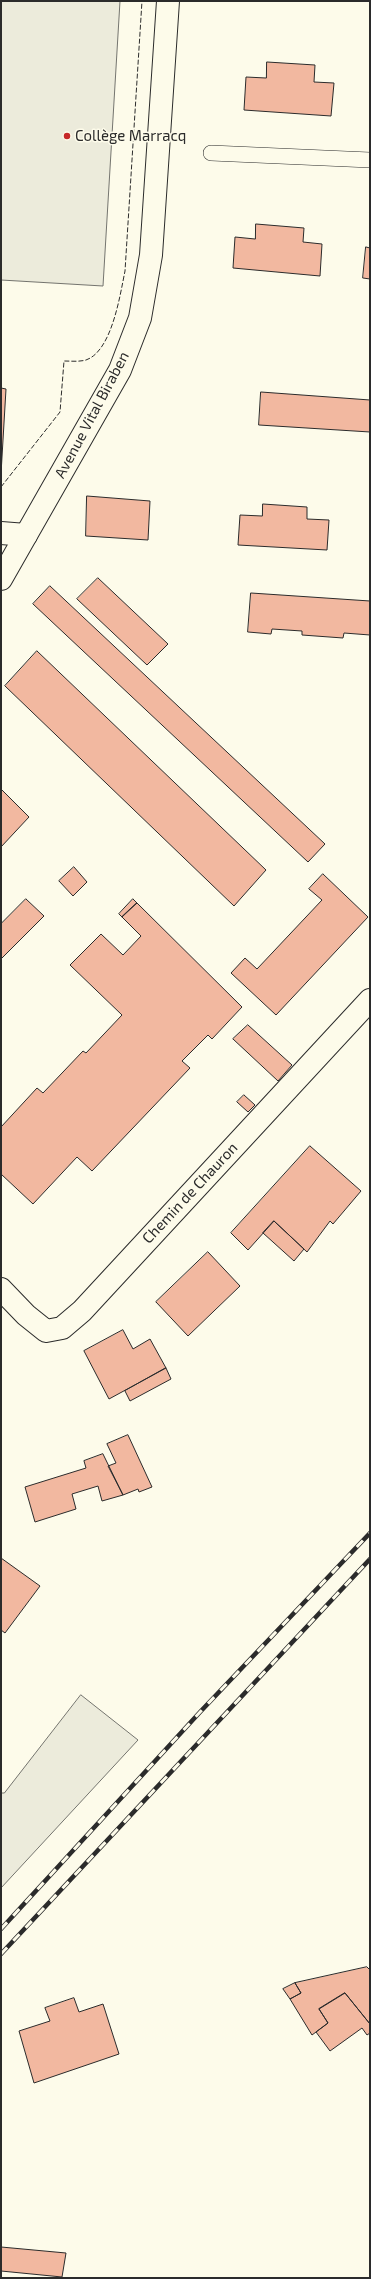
<!DOCTYPE html>
<html>
<head>
<meta charset="utf-8">
<style>
  body { margin:0 }
  #map { position:relative; width:371px; height:2279px; overflow:hidden; background:#fdfbea; font-family:"Exo 2",sans-serif }
  canvas { display:block }
  .frame { position:absolute; inset:0; border:2px solid #2b2b2b; pointer-events:none }
</style>
</head>
<body>
<div id="map">
<canvas width="371" height="2279"></canvas>
<div class="frame"></div>
</div>
<script>
const context = document.querySelector('canvas').getContext('2d');
context.lineJoin = 'round';
function paint(path, color) {
  context.fillStyle = color;
  context.fill(path, 'evenodd');
}
function strokePath(path, color, width, dash) {
  context.strokeStyle = color;
  context.lineWidth = width;
  context.lineCap = dash ? 'butt' : 'round';
  context.setLineDash(dash || []);
  context.stroke(path);
}
function write(font, color, halo, rows, align = 'center') {
  context.font = font + ' "Exo 2",sans-serif';
  context.lineWidth = 3;
  context.setLineDash([]);
  context.textBaseline = 'middle';
  context.strokeStyle = halo;
  context.fillStyle = color;
  for (const [text, x, y, turn = 0] of rows) {
    context.save();
    context.translate(x, y);
    context.rotate((+turn || 0) * Math.PI / 180);
    context.textAlign = isNaN(turn) ? turn : align;
    if (halo) context.strokeText(text, 0, 0);
    context.fillText(text, 0, 0);
    context.restore();
  }
}
const green = new Path2D(`
  M1 1H120L103 286 1 280Z
  M81 1695 138 1740 1 1888V1793H4Z`);
const building = new Path2D(`
  M267 62 315 65 314 82 334 83 331 116 244 110 246 77 266 78Z
  M256 224 304 228 303 242 322 244 320 276 233 268 235 237 255 239Z
  M366 247 370 248V279L363 278Z
  M1 388 6 389 1 474Z
  M261 392 370 400V432L259 425Z
  M87 496 150 501 148 540 86 536Z
  M263 504 307 507V519L329 520 327 550 238 545 240 515 262 516Z
  M98 578 168 644 147 665 77 599Z
  M50 586 325 844 308 862 33 604Z
  M251 593 370 601V635L344 633 343 638 302 635V631L272 629 271 634 248 632Z
  M37 651 266 870 234 906 5 686Z
  M1 789 29 817 1 847Z
  M74 867 87 882 73 896 59 881Z
  M323 874 368 917 276 1015 231 973 245 958 257 969 322 900 309 889Z
  M26 899 44 916 1 959V924Z
  M133 899 137 903 122 917 119 914Z
  M137 903 242 1007 212 1039 208 1035 182 1061 190 1068 92 1171 77 1157 33 1204 1 1174V1127L37 1088 43 1093 83 1051 86 1053 122 1015 70 965 101 934 123 955 141 936 122 917Z
  M248 1025 292 1065 278 1081 233 1039Z
  M244 1095 255 1105 248 1112 237 1102Z
  M310 1146 361 1191 333 1224 330 1221 307 1252 274 1221 248 1250 231 1233Z
  M274 1221 304 1249 294 1261 263 1233Z
  M208 1252 240 1286 188 1336 156 1302Z
  M123 1330 133 1349 150 1339 166 1368 109 1399 84 1351Z
  M166 1368 171 1379 130 1401 125 1391Z
  M128 1435 152 1487 139 1492 138 1489 123 1495 108 1466 116 1463 107 1444Z
  M103 1454 123 1495 102 1501 98 1486 72 1494 76 1509 35 1522 25 1487 86 1468 84 1461Z
  M1 1558 40 1586 5 1633 1 1630Z
  M367 1967 370 1970V2024L345 1993 319 2009 328 2023 312 2035 290 1999 301 1993 295 1983Z
  M295 1983 301 1993 290 1999 283 1989Z
  M345 1993 370 2024V2033L367 2035 362 2028 330 2051 316 2032 328 2023 319 2009Z
  M74 1998 79 2012 103 2004 119 2054 34 2083 19 2031 50 2021 45 2008Z
  M1 2247 66 2253 62 2277 1 2271Z`);
const lane = new Path2D(`
  M211 153 370 160`);
const street = new Path2D(`
  M1 533 26 535
  M1 1289 26 1315 46 1331 62 1328 82 1311 370 1000`);
const secondary = new Path2D(`
  M1 579 120 370 140 318 151 255 168 1`);
const rail = new Path2D(`
  M1 1929 201 1711 370 1533
  M1 1954 370 1559`);
const fence = new Path2D(`
  M1 487 60 412 64 361C71 361 79 362 86 360 112 351 120 295 125 271L142 1`);
const markers = [
  [67,136,4,"#c62828"]
];
const poiNames = [
  ["Collège Marracq",75,136]
];
const streetNames = [
  ["Avenue Vital Biraben",92,415,-62],
  ["Chemin de Chauron",190,1193,-47]
];
paint(green, '#ecebdb');
strokePath(green, '#74746e', 1);
paint(building, '#f2b8a0');
strokePath(building, '#2b2b2b', 1);
strokePath(lane, '#2b2b2b', 16);
strokePath(street, '#2b2b2b', 24);
strokePath(secondary, '#2b2b2b', 24);
strokePath(lane, '#fdfbea', 15);
strokePath(street, '#fdfbea', 22);
strokePath(secondary, '#fdfbea', 22);
strokePath(rail, '#2b2b2b', 4.5);
strokePath(rail, '#fdfbea', 3, [9]);
strokePath(fence, '#2b2b2b', 1, [5, 2]);
for (const [x, y, r, color] of markers) {
  const dot = new Path2D();
  dot.arc(x, y, r, 0, 2 * Math.PI);
  context.fillStyle = color;
  context.fill(dot);
  strokePath(dot, '#fdfbea', 1.5);
}
write('15px', '#2b2b2b', '#fdfbea', poiNames, 'left');
write('15px', '#2b2b2b', '#fdfbea', streetNames);
</script>
</body>
</html>
